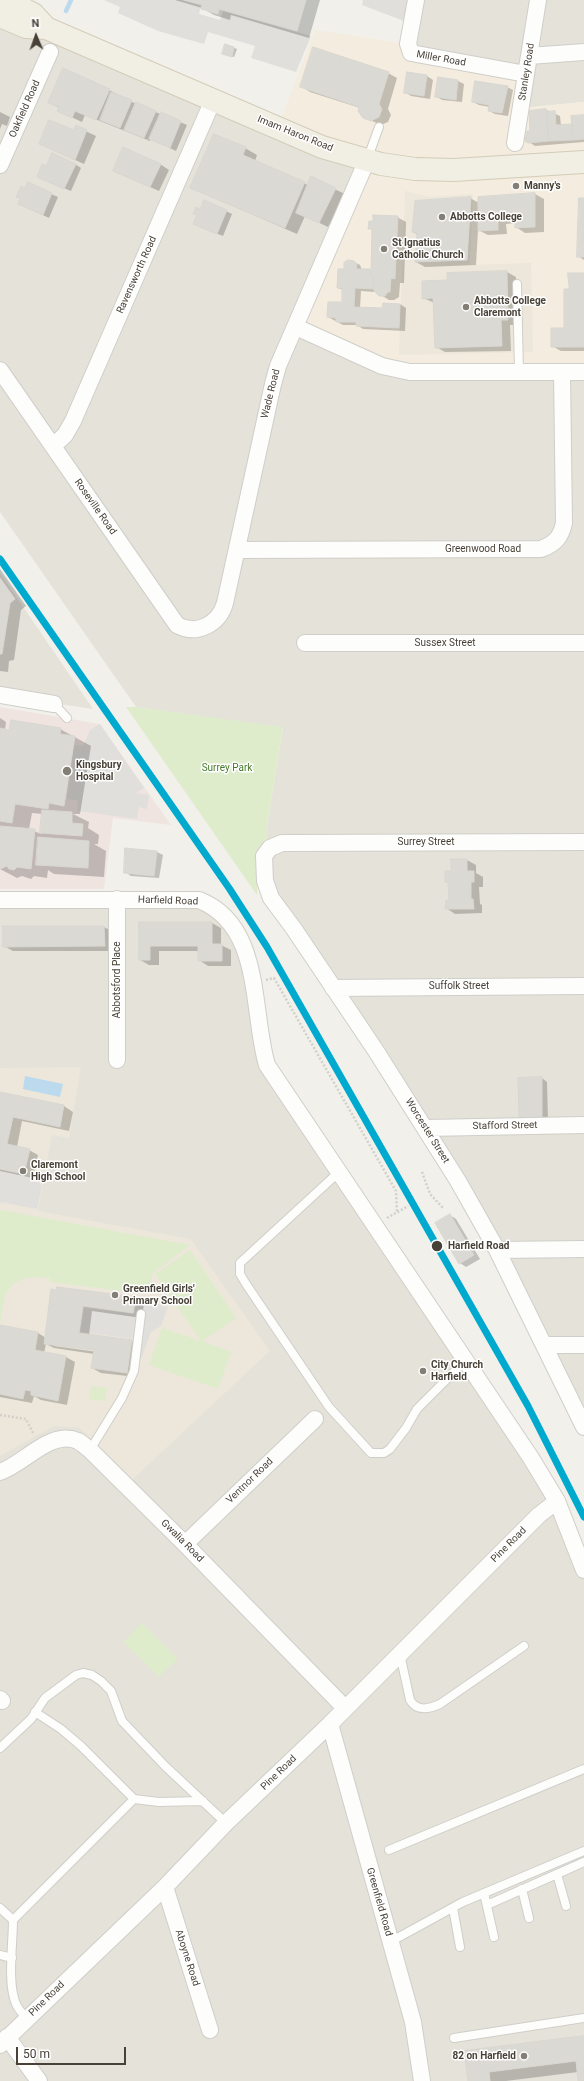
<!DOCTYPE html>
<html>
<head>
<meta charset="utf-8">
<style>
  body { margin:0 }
  #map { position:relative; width:584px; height:2081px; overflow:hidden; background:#f1f0eb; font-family:Roboto,sans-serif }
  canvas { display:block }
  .north { position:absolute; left:16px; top:16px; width:40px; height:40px; -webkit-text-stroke:3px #fff; paint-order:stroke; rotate:358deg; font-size:11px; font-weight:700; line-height:16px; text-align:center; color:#484137 }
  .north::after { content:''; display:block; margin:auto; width:14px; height:18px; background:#484137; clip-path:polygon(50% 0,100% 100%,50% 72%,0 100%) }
  .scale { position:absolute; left:16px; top:2047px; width:110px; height:18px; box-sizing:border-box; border:2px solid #484137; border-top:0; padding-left:5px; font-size:12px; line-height:14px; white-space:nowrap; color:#484137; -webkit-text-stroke:3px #fff; paint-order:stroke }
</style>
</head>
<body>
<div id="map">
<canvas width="584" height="2081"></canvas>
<div class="north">N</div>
<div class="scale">50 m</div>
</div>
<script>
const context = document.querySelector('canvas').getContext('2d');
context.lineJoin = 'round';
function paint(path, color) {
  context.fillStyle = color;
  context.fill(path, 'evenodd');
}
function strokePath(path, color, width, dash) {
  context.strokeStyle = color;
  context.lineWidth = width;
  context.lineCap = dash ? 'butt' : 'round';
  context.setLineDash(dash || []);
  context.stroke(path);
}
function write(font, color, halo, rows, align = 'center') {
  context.font = font + ' Roboto,sans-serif';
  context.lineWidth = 3;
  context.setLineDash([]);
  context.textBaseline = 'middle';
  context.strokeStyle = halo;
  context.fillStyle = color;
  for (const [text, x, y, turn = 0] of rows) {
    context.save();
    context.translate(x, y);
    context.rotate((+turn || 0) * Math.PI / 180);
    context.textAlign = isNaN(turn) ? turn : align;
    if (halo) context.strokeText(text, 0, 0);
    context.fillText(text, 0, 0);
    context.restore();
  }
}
const residential = new Path2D(`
  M0 0 367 160 584 372V1427L497 1250 271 898 266 832 283 728 136 707 0 512Z
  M416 0H584V102L521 108 418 56 408 44Z
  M0 573 93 709 0 695Z
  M188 899 237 934 262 1049 504 1417 584 1570V2081H0V900Z`);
const commercial = new Path2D(`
  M315 30 408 44 409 50 526 74 521 108 584 102V372H410L296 327 367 160 278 127Z`);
const education = new Path2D(`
  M405 191 429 197 473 194 470 265 531 263 533 352 399 355Z
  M81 1067 69 1138 52 1135 38 1211 191 1239 270 1351 132 1480 80 1428 54 1426 0 1456V1204H6L0 1203V1068Z`);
const medical = new Path2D(`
  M0 707 100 724 171 825 113 818 104 889H0Z`);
const green = new Path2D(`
  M126 707H136L283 727 266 831 268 841 258 859 257 895Z
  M0 1210 190 1245 153 1273 147 1294 50 1282V1278C31 1276 11 1276 4 1299 2 1307 2 1316 0 1324Z
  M190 1250 236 1318 202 1341 231 1352 218 1389 149 1365 162 1328 201 1341 155 1274Z
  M91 1386 107 1388 105 1401 89 1399Z
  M142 1623 178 1659 159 1677 123 1642Z`);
const parking = new Path2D(`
  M104 0H181L201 6 199 14 220 20 223 11 311 36 296 72 251 58 255 46 208 32 204 44 158 31 118 13 120 7Z
  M363 0H408L404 21 362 5Z
  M100 724 144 788 136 793 149 795 147 809 139 807 137 819 77 811 78 800 67 799 74 745 83 746 90 730Z
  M0 1170 37 1178 42 1186 37 1209 0 1202Z
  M137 1298 168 1307 161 1326 151 1332 142 1357 131 1352 133 1339 81 1332 84 1308 135 1314Z`);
const water = new Path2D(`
  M25 1076 63 1084 60 1097 23 1089Z`);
const shadow = new Path2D(`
  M175 0H320L309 38 231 15 230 20 214 15 202 8Z
  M226 45 237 49 234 57 226 55Z
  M388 73 397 78 388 109 391 115 388 122 381 125 363 117 360 108 310 92 301 86Z
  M408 73 427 76 433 80 430 99 411 96 405 92Z
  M439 78 458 81 464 84 462 102 442 100 436 96Z
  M507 87 513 90 508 116 495 114 489 111 490 107 479 105 473 102Z
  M109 90 136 104 187 125 176 151 151 139 150 141 85 115 82 122 58 111 59 108 49 102Z
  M546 110 560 116 561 126 573 125 584 116V142L535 146 529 142 531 132Z
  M0 112 10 117 7 126 2 124 0 129Z
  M77 127 96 136 84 164 40 144 75 131Z
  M245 148 257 155 255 161 308 185 311 178 345 194 328 227 305 216 297 234 192 188Z
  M75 164 81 168 71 191 44 180 47 167Z
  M160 164 169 170 159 191 114 171Z
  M28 184 58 197 49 218 19 204Z
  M535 194 544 199V232L525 233 516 227V223L506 224 507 234 488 235 478 230 476 265 425 267 416 262 418 235 413 232 470 198 479 203Z
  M584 199V260L578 256Z
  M201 210 226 211 232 214 223 236 200 227Z
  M397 217 406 222 404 283H400L399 297 394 300H389L376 292 361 291 360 308 383 309 400 304 406 308 405 331 363 329 357 325H343L328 317 343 303V290L338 288 345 270 354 262 360 265 362 270 372 271 373 230 369 228Z
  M507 272 516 277 517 325H510L511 351 445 352 436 347 435 303 423 298 448 281Z
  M584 274V351H561L552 346 565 329 570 290Z
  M0 569 26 606 21 610 14 660 9 661 8 672 0 671Z
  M0 718 6 722 5 730 60 729 91 746 80 814H73L89 822 88 828 99 835 98 844H94L106 851 104 877 54 874 48 870 47 878 34 876 31 879 22 876 17 878 0 869ZM32 813 43 814 41 834 29 829Z
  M126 849 157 852 163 855 159 878 131 876 125 872Z
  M467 860 476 865V873L483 877V887H479L480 904 482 905V913L455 914 446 908 450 901 449 883 446 882 452 872Z
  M140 923H212L221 928V945L231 950V966H208L199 960V951H159V965H149L140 960Z
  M4 927H104L113 932V951H13L4 946Z
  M542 1078 547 1082 548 1120 526 1121 520 1117Z
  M0 1093 64 1106 73 1112 69 1131 22 1121 17 1147 29 1150 38 1155 33 1178 0 1171Z
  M450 1215 456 1219 480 1259 466 1267 460 1263Z
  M52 1290 135 1298 144 1303 142 1318 92 1311 89 1335 131 1341 140 1346 136 1377 101 1373 92 1368 94 1354 54 1348 46 1344 44 1353 66 1357 75 1362 67 1405 41 1400 34 1396 32 1403 0 1397V1326L38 1333 46 1338ZM54 1344 99 1350 98 1352 54 1346Z
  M584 2037V2081H579L578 2072 506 2081H469L465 2051Z`);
const stream = new Path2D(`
  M66 11 71 0`);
const building = new Path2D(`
  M184 0H306L297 31 219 9 218 14 201 9 202 5Z
  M225 44 234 47 232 57 222 54Z
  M313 47 389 72 379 104 382 109 379 117 371 121 363 118 358 111 359 107 300 87Z
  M63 68 110 89 96 120 75 111 72 118 57 111 59 107 48 103Z
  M407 72 427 75 424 96 404 93Z
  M438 77 458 80 456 100 435 97Z
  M475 81 508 86 502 113 488 111 489 105 472 102Z
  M111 92 132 100 120 128 100 120Z
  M136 102 156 111 144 138 124 130Z
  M546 109 549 141 528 143 525 141 527 131H530L529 111Z
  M555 111 556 125 572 124 573 140 549 141 546 112Z
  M161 112 181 121 170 148 149 139Z
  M584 115V139L573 140 571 116Z
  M49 120 74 130 76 125 87 130 75 160 39 144Z
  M214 134 246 147 243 155 305 182 285 228 190 188Z
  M123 147 161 164 150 187 113 171Z
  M52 153 76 164 64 189 37 177 42 164 46 166Z
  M311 176 336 188 319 223 296 213Z
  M28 182 52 193 43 215 18 204 20 199 16 197 21 186 25 188Z
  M535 193V227L515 228V218L498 219V230L478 231V197Z
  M471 197 467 260 415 262 417 233 412 232 415 201Z
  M579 198H584V257H577Z
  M204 200 227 210 217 234 193 224 197 215 193 214 196 207 200 209Z
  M373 215 398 216 395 279 391 278 390 292H388L385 296H379L374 291V276H371L372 229H368L369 221H373Z
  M348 260 354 261 357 264 356 269H371V276H374V289L355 288 354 307 382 308 383 303 400 304 399 328 356 326V322H336V318L327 317 328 302H342V288H337L338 269H344V263Z
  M507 271 508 320H501L502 346 435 348 433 298 422 299V281L447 280V273Z
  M568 273H584V347H551V328H564V289H569Z
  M0 578 15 599 10 603 2 654H0Z
  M11 720 61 728 60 734 75 736 64 806 49 803 48 809 15 804 12 823 0 821V728L9 730Z
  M42 810 72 812V823L83 824 82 836 40 833Z
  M0 826 35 829 31 869 17 867 14 870 9 869 7 866 0 869Z
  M38 837 89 841 88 868 36 865Z
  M125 848 157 851 154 876 124 873Z
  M451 859H467V871H474V882H471V899H473L474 909H445L446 900H449L448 882H445V871H451Z
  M139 922H212V944H222V961H198V946H150V960H139Z
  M3 926H104L105 946 3 947Z
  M542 1077V1118H519L518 1078Z
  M0 1092 64 1105 60 1127 13 1117 7 1144 30 1149 24 1174 0 1169Z
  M450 1214 474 1255 459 1264 435 1223Z
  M57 1287 136 1297 133 1313 83 1306 79 1333 132 1340 127 1373 91 1368 94 1350 44 1344 51 1289 56 1290Z
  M0 1325 38 1332 35 1350 66 1356 58 1401 31 1395V1391L25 1390 23 1399 0 1394Z
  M584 2036V2081H578L576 2061 489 2072 490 2081H468L464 2051Z`);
const path = new Path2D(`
  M266 980 274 978 396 1191 397 1212
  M422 1172 430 1194 443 1208
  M387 1218 408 1206
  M0 1415 26 1419 34 1435`);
const lane = new Path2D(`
  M367 160 379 127
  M517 284 519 372
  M54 704 67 718
  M339 1172 240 1263V1274L246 1284 329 1407 371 1453H384L390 1449 406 1428 417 1409 466 1360
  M90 1450 122 1398 134 1371 141 1314
  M400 1654 410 1700C417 1712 429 1709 440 1704L524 1646
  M35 1712 61 1729 81 1746 134 1799 159 1802 203 1801
  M0 1748 31 1719 45 1698 76 1675 83 1673 92 1675 101 1681 111 1691 122 1721 166 1767 226 1823
  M389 1850 584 1769
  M557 1874 566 1906
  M522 1889 529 1918
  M484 1893 494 1937
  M487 1905 584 1862
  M0 1908 13 1920C13 1944 7 1983 16 2004 18 2009 23 2014 27 2019
  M453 1908 460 1947
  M13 1920 134 1799
  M390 1942 463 1902 584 1851
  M0 1955 12 1958
  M454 2038 584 2018`);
const street = new Path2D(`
  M416 0 408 44 411 53 526 74
  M529 56 584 52
  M515 143 538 0
  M0 165 50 52
  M296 327 382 366 410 372H584
  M0 370 177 625C197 636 219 624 225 603L273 384 278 366 367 160
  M53 446 65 435 73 421 213 100
  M238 550 541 549C555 544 561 537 564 523L562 373
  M305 643H584
  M0 695 54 704
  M584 842 282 843 270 848 264 856 265 881 271 898 294 929 376 1051 458 1181 497 1250 584 1427
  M117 899V1060
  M0 900H199C263 925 251 1011 267 1065L531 1458 557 1501 584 1570
  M333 988 584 986
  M426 1128 584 1125
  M497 1250 584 1249
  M545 1345H584
  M0 1472C24 1464 51 1429 78 1441 82 1443 86 1447 90 1450L185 1544 345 1708
  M185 1544 315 1419
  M0 1699 2 1701
  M330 1724 413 2022 422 2081
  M165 1887 210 2030
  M7 2037 39 2081
  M0 2045 165 1887 226 1823 330 1724 539 1515 557 1501`);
const primary = new Path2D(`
  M6 0 33 14 46 28
  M0 16 26 27 46 28 322 147 381 164 415 169 454 170 584 162`);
const rail1 = new Path2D(`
  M0 559 229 888 267 947 528 1406 584 1517`);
const markers = [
  [516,186,4,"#837e76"],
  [442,217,4,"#837e76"],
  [384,249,4,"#837e76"],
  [466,307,4,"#837e76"],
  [67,771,5,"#837e76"],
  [23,1171,4,"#837e76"],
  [437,1246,6,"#484137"],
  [115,1295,4,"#837e76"],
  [423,1371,4,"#837e76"],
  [524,2056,4,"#837e76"]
];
const streetNames = [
  ["Miller Road",441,59,10],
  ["Stanley Road",527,72,-81],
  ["Oakfield Road",25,109,-66],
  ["Imam Haron Road",295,134,22],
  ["Ravensworth Road",137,275,-66],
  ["Wade Road",271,394,-76],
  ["Roseville Road",95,507,55],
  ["Greenwood Road",483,549],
  ["Sussex Street",445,643],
  ["Surrey Street",426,842],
  ["Harfield Road",168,901,2],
  ["Abbotsford Place",117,980,-90],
  ["Suffolk Street",459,986],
  ["Stafford Street",505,1126,-1],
  ["Worcester Street",427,1131,58],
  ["Ventnor Road",250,1481,-44],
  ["Gwalia Road",182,1541,45],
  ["Pine Road",509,1545,-45],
  ["Pine Road",279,1773,-44],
  ["Greenfield Road",379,1902,74],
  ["Aboyne Road",187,1958,72],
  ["Pine Road",47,1999,-44]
];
const poiNames = [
  ["Manny's",524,186],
  ["Abbotts College",450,217],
  ["St Ignatius",392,243],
  ["Catholic Church",392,255],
  ["Abbotts College",474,301],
  ["Claremont",474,313],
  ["Kingsbury",76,765],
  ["Hospital",76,777],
  ["Claremont",31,1165],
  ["High School",31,1177],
  ["Greenfield Girls'",123,1289],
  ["Primary School",123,1301],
  ["City Church",431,1365],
  ["Harfield",431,1377],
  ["82 on Harfield",516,2056,"right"]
];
const parkNames = [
  ["Surrey Park",227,768]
];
const stopNames = [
  ["Harfield Road",448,1246]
];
paint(residential, '#e5e2d9');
paint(commercial, '#f4ecde');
paint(education, '#ece7da');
paint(medical, '#f0e4e0');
paint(green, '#deeccc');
paint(parking, '#e0dfdb');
paint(water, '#bcdaee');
paint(shadow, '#0003');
strokePath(stream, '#bcdaee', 4.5);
paint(building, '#dbd9d4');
strokePath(building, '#d9d7d1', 1);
strokePath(lane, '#cfcec9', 10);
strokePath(street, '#cfcec9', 18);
strokePath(primary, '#d3ccb8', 24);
strokePath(path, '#d1d0ca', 2.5, [2, 2]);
strokePath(lane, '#fdfdfc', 8);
strokePath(street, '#fdfdfc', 16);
strokePath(primary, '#f1eee4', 22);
strokePath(rail1, '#00a9ce', 7);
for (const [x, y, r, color] of markers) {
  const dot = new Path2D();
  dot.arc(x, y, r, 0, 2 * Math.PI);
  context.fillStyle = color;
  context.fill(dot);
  strokePath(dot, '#fff', 1.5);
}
write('10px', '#484137', '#fff', streetNames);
write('bold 10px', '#484137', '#fff', poiNames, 'left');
write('10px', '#467a2a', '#fff', parkNames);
write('bold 10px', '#484137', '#fff', stopNames, 'left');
</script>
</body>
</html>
